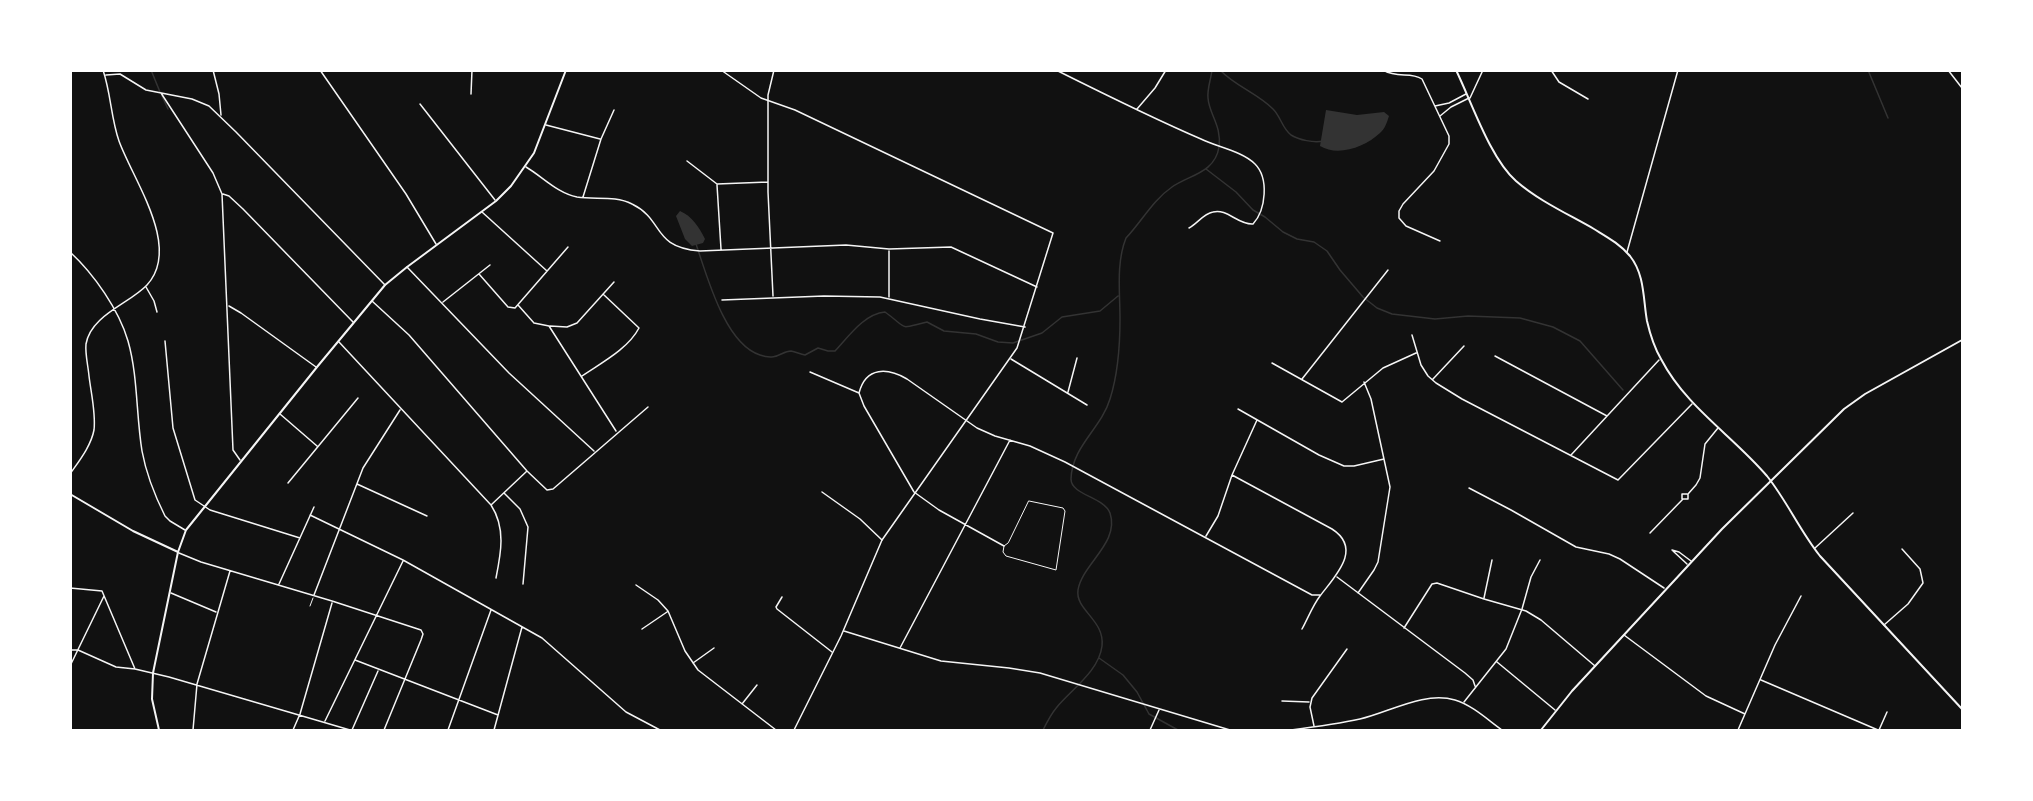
<!DOCTYPE html>
<html>
<head>
<meta charset="utf-8">
<style>
  body { margin:0 }
  #map { position:relative; width:2033px; height:801px; overflow:hidden; background:#111; font-family:"Fira Sans",sans-serif }
  canvas { display:block }
  .frame { position:absolute; inset:0; border:72px solid #fff; pointer-events:none }
</style>
</head>
<body>
<div id="map">
<canvas width="2033" height="801"></canvas>
<div class="frame"></div>
</div>
<script>
const context = document.querySelector('canvas').getContext('2d');
context.lineJoin = 'round';
function paint(path, color) {
  context.fillStyle = color;
  context.fill(path, 'evenodd');
}
function strokePath(path, color, width, dash) {
  context.strokeStyle = color;
  context.lineWidth = width;
  context.lineCap = dash ? 'butt' : 'round';
  context.setLineDash(dash || []);
  context.stroke(path);
}
const water = new Path2D(`
  M1326 110 1357 115 1384 112 1389 116C1387 122 1385 129 1380 133 1365 147 1338 157 1320 146Z
  M680 211C692 216 699 227 705 239L703 243 692 246 685 239 676 216Z`);
const stream = new Path2D(`
  M151 70 160 92
  M1220 70C1235 86 1257 93 1273 109 1281 117 1282 128 1291 135 1299 140 1314 143 1323 141
  M1868 70 1888 118
  M162 96 168 109
  M1206 169 1236 192 1253 210 1265 217 1283 232 1297 239 1314 242 1327 251 1340 270 1363 297 1377 308 1392 314 1435 319 1468 316 1520 318 1553 327 1580 341 1623 390
  M696 244C707 276 725 344 760 355 778 361 781 351 791 351 796 352 800 354 805 355L818 348 828 351H835C849 336 864 314 885 312 910 330 897 329 927 322L944 331 976 334 998 342 1013 343 1042 333 1062 317 1100 311 1118 296
  M1099 658 1123 675 1137 692 1149 714 1178 730
  M1043 730C1047 722 1051 714 1057 707 1072 689 1099 671 1102 646 1105 620 1075 610 1078 590 1082 564 1120 543 1110 513 1104 497 1071 495 1071 479 1072 446 1101 429 1110 399 1118 374 1120 345 1120 319 1120 292 1116 263 1126 238 1142 221 1153 200 1172 187 1189 175 1215 173 1219 147 1222 126 1209 114 1208 98 1207 89 1211 79 1212 70`);
const service = new Path2D(`
  M1029 501 1063 508 1065 511 1056 570 1006 556 1003 552 1004 546 1008 543Z
  M310 606 313 598`);
const minor = new Path2D(`
  M213 70 219 94 221 115
  M1056 70C1104 94 1152 118 1201 139 1217 147 1242 151 1255 164 1269 178 1266 210 1253 224 1238 225 1227 208 1213 212 1203 214 1198 223 1189 228
  M1383 70C1398 79 1410 71 1422 79L1449 136V144L1434 171 1403 204 1399 211V218L1406 226 1440 241
  M1551 70 1559 82 1588 99
  M1948 70 1962 88
  M106 75 120 74 146 90 192 99 209 106 236 132 385 285
  M161 93 213 173 222 194 233 450 240 460
  M471 94 472 70
  M1470 98 1483 70
  M420 104 495 200
  M1435 106 1449 103 1466 94
  M1137 109 1155 88 1166 70
  M1440 116 1451 107 1469 98
  M546 125 600 139
  M687 161 717 184 768 182
  M526 167C543 177 557 193 577 197 595 200 615 195 632 204 665 220 651 247 700 251L846 245 889 249 951 247 1037 287
  M717 185 721 249
  M223 194 229 196 243 209 353 322
  M583 197 601 139 614 110
  M482 212 547 271
  M889 251V297
  M70 252C94 274 119 310 128 341 138 376 136 414 142 451 146 473 155 496 165 516L170 521 185 530
  M407 267 509 373 594 451
  M479 274 508 307 515 308 568 247
  M146 287 154 301 157 312
  M773 296 768 192V95L774 70
  M722 300 824 296 880 297 980 319 1025 327
  M372 301 409 335 527 471 547 490 553 489 648 407
  M443 302 490 265
  M518 305 534 323 549 326 616 431
  M229 306 241 313 316 367
  M550 326 567 327 577 323 614 282
  M1412 335 1421 365 1428 376 1436 383 1462 399 1618 480 1692 404
  M165 341 173 428 195 500 210 510 300 538
  M339 342 491 505C506 528 501 553 496 578
  M1495 356 1607 416
  M1011 359 1087 405
  M1272 363 1342 402 1383 368 1416 353
  M810 372 859 393 864 406 914 492 939 510 1004 546
  M582 376C601 363 628 349 639 328L603 294
  M1302 379 1388 270
  M1433 379 1464 346
  M1068 392 1077 358
  M859 393C866 366 888 368 907 379L977 428 995 436 1030 446 1065 462 1312 595H1320
  M1238 409 1319 455 1344 466H1354L1384 459
  M280 414 317 446
  M1571 455 1659 360
  M70 474C79 461 91 446 94 430 96 413 91 393 89 376 88 365 85 354 86 344 91 315 129 304 147 285 182 247 133 180 119 141 111 118 111 94 103 70
  M1232 475 1332 529C1363 549 1335 576 1320 596 1313 605 1308 618 1302 629
  M288 483 358 398
  M357 484 427 516
  M1469 488 1511 510 1576 547 1609 554 1620 559 1664 588
  M822 492 860 519 882 540
  M504 493 520 509 528 527 523 584
  M1682 499V494H1687
  M491 505 527 471
  M310 515 403 560 542 638 626 712 660 730
  M1650 533 1683 499H1688V494L1696 485 1700 478 1705 444 1718 428
  M1206 536 1218 516 1232 475 1257 420
  M1815 548 1853 513
  M1672 550 1679 552 1691 561
  M1673 551 1687 564
  M179 553 201 562 332 601 421 630 423 634 421 640 384 730
  M1337 577 1465 673 1473 680 1475 686
  M279 584 314 507
  M636 585 658 600 668 611 685 651 698 670 776 730
  M70 588 102 591 135 669
  M171 593 216 612
  M1358 593 1374 570 1378 562 1390 487 1371 399 1364 382
  M314 595 363 468 400 410
  M782 597 776 607 777 609 832 652
  M1484 598 1492 560
  M1884 625 1908 604 1923 583 1920 569 1902 549
  M1404 628 1432 584 1437 583 1484 599 1526 611 1541 620 1595 666
  M642 629 667 612
  M1624 635 1706 696 1745 714
  M900 648 1010 440
  M70 650H78L116 667 135 669 169 677 350 730
  M355 660 498 715
  M1497 662 1555 710
  M693 663 714 648
  M70 666 104 596
  M1761 680 1878 730
  M1282 701 1309 702
  M1464 702 1506 649 1522 609 1531 577 1540 560
  M742 704 757 685
  M325 721 403 561
  M1314 726 1310 707 1312 698 1347 649
  M193 730 197 684 230 571
  M293 730 300 714 332 603
  M352 730 378 671
  M448 730 491 610
  M494 730 522 627
  M1150 730 1159 710
  M1738 730 1775 645 1801 596
  M1879 730 1887 712`);
const tertiary = new Path2D(`
  M320 70 406 194 436 244
  M721 70 761 98 795 110 1053 233 1017 348 882 540 841 636 794 730
  M1627 252 1678 70
  M844 631 941 661 1009 668 1040 673 1230 730
  M1291 730C1314 727 1337 724 1360 719 1390 712 1424 691 1455 700 1472 705 1488 720 1502 730`);
const secondary = new Path2D(`
  M70 494 133 531 178 552
  M1541 730 1572 691 1722 529 1844 409 1865 394 1962 340`);
const primary = new Path2D(`
  M1456 70C1472 103 1490 158 1516 181 1539 201 1568 214 1594 229 1607 237 1620 244 1630 256 1645 275 1643 299 1647 321 1650 334 1654 347 1661 359 1686 407 1733 436 1767 476 1787 501 1800 531 1820 556L1962 709
  M159 730 152 699 153 673 178 552 186 530 317 367 385 285 407 267 496 201 511 186 534 153 566 70`);
paint(water, '#333');
strokePath(stream, '#333', 1.5);
strokePath(service, '#f5f5f5', 1);
strokePath(minor, '#f5f5f5', 1.5);
strokePath(tertiary, '#f5f5f5', 1.5);
strokePath(secondary, '#f5f5f5', 2);
strokePath(primary, '#f5f5f5', 2);
</script>
</body>
</html>
